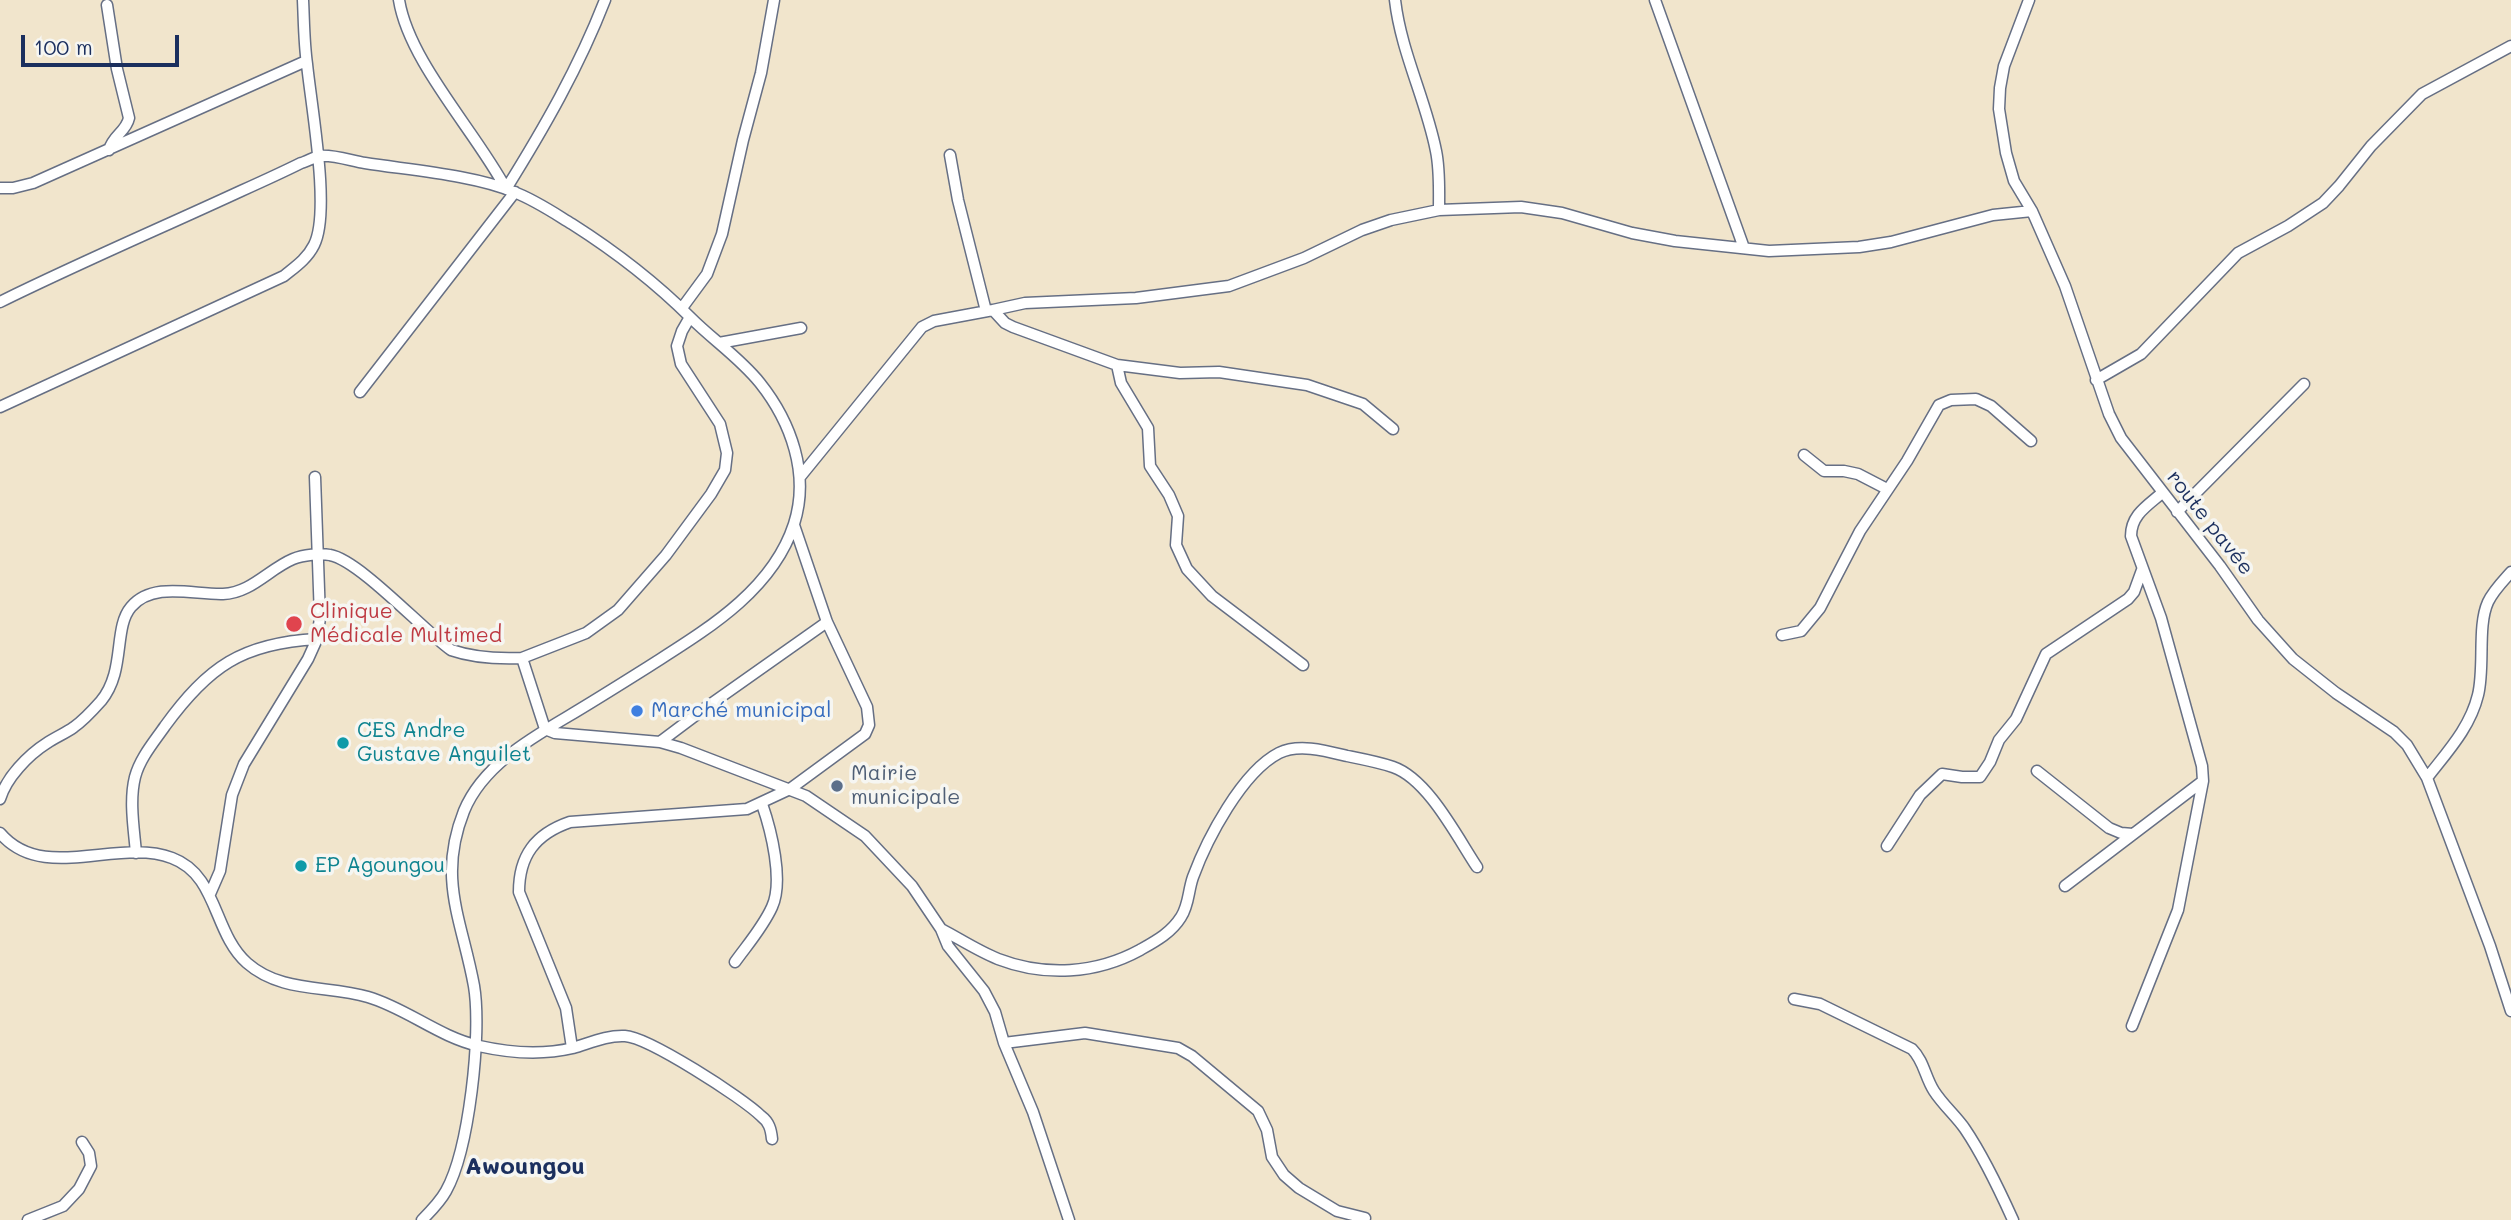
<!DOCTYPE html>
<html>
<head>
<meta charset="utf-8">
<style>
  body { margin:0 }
  #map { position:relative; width:2511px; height:1220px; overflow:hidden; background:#f1e5cc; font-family:Mali,sans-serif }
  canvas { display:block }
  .scale { position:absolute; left:21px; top:35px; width:158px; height:32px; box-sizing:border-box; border:4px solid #1b2f5e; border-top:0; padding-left:9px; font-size:21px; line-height:24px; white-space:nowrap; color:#1b2f5e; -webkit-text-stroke:5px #f6f6f2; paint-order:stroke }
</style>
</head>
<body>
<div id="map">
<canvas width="2511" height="1220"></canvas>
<div class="scale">100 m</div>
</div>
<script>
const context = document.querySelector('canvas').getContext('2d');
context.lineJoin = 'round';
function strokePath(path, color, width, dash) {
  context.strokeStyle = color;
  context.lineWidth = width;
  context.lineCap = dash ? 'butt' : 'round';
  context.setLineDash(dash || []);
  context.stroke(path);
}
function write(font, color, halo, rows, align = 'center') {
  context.font = font + ' Mali,sans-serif';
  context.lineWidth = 7;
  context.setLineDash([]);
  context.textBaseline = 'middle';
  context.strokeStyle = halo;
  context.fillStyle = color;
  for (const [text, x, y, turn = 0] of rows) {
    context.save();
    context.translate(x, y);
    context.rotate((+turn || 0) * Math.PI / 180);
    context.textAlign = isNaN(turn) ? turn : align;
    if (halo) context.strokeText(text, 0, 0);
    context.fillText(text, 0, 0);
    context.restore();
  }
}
const street = new Path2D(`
  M399 0C409 62 476 132 506 189 544 128 579 67 605 0
  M1395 0C1401 52 1426 100 1436 151 1440 170 1439 190 1439 210
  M1655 0 1744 248
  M2029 0 2004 66 2000 88 1999 109 2006 153 2014 181 2032 211 2065 286 2109 414 2121 438 2220 566 2258 620 2293 659 2336 693 2394 732 2407 745 2427 778 2490 946 2511 1011
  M107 5 117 69 129 118C126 132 113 135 109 150
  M950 155 958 200 986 311
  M0 188H13L33 183 306 61
  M0 302C79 263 161 228 241 191 261 182 281 173 301 163 303 163 317 156 319 156 332 154 352 161 365 163 409 170 475 175 514 192 535 200 554 213 572 224 616 252 654 281 691 318 713 340 740 358 760 383 791 422 810 474 794 524 772 592 704 631 648 667 621 684 594 701 567 717 528 740 482 767 464 811 437 879 462 920 474 986 482 1033 469 1150 446 1191 440 1202 431 1211 422 1220
  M682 308 707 274 722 234 743 140 761 73 774 0
  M993 310 1025 303 1136 298 1229 286 1304 258 1362 230 1391 220 1439 210 1521 207 1562 213 1632 233 1675 241 1769 251 1859 247 1891 242 1993 215 2032 211
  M719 343 801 328
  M1117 365 1121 383 1148 428 1150 466 1169 495 1178 516 1176 545 1187 569 1212 596 1303 665
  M2096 380 2141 354 2238 253 2288 226 2323 203 2339 186 2371 146 2422 94 2511 46
  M360 392 515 192
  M0 407 284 276C295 267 307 259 314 245 331 212 311 105 307 64 304 43 304 21 303 0
  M1804 455 1824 471H1844L1858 474 1887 489
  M800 477 922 327 934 321 993 310 1005 323 1013 327 1117 365 1180 373 1219 372 1307 385 1363 404 1393 429
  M2177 512 2304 384
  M1782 635 1801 631 1820 608 1860 531 1907 461 1939 405 1951 400 1976 399 1991 406 2031 441
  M522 658 586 633 618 610 666 555 711 494 725 470 727 453 720 424 681 364 677 346 682 331 690 317
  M660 742 708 706 827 622
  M2037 771 2109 828 2121 833 2133 834
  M2427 778C2447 752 2470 728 2478 695 2485 667 2477 626 2488 602 2493 591 2503 581 2511 572
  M0 799C6 778 28 755 47 743 56 737 66 733 74 727 84 720 93 710 101 701 126 671 113 628 131 607 153 581 194 595 223 594 251 593 269 569 293 559 303 555 320 553 330 555 359 560 423 630 451 650 474 658 498 659 522 658L545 729 555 733 660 742 681 748 806 796 865 836 912 886 941 929 948 946 984 991 995 1012 1004 1043 1033 1112 1069 1220
  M0 833C43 884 118 837 172 858 218 875 213 933 247 963 281 993 327 985 368 997 406 1008 439 1037 479 1046 510 1053 543 1055 573 1048 590 1043 607 1035 625 1036 648 1037 743 1098 761 1116 769 1122 771 1129 772 1139
  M1887 846 1920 795 1942 774 1962 777H1980L1990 762 1999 740 2016 719 2046 654 2128 599 2134 592 2142 570
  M136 853C134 829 129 801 135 777 140 758 154 742 165 726 208 667 242 643 317 639L320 618 315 477
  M2065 886 2203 781
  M210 894 220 871 232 795 244 764 308 659 317 639
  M941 929C960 939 978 951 998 959 1045 977 1096 974 1140 950 1156 941 1171 933 1181 917 1189 905 1188 891 1193 877 1207 839 1242 772 1279 753 1299 743 1327 751 1347 756 1362 759 1378 762 1393 767 1428 779 1457 837 1477 867
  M735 962C748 944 763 927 772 907 784 881 771 830 762 804
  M1794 999 1820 1004 1912 1049C1924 1061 1925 1077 1934 1091 1943 1105 1956 1116 1965 1129 1984 1157 1999 1189 2013 1220
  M2132 1026 2178 910 2203 781 2202 766 2161 618 2131 536C2131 515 2147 506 2162 493
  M1004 1043 1085 1033 1178 1048 1192 1056 1258 1111 1267 1130 1272 1157 1284 1175 1299 1188 1337 1211 1365 1218
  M572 1048 566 1008 519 892C519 856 535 834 570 822L747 809 790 789 865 734 869 725 867 707 827 622 794 525
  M28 1220 63 1206 79 1189 91 1166 89 1153 82 1142`);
const markers = [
  [294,624,9,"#e0444e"],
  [637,711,7,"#3f7fe0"],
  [343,743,7,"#0f9aa8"],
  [837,786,7,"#5c6f8a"],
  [301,866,7,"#0f9aa8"]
];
const streetNames = [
  ["route pavée",2210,523,52]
];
const healthNames = [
  ["Clinique",310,612],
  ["Médicale Multimed",310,636]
];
const shopNames = [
  ["Marché municipal",651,711]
];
const cultureNames = [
  ["CES Andre",357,731],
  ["Gustave Anguilet",357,755],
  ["EP Agoungou",315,866]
];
const serviceNames = [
  ["Mairie",851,774],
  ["municipale",851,798]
];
const quarterNames = [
  ["Awoungou",525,1167]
];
strokePath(street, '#666f84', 13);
strokePath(street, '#fff', 10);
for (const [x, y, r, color] of markers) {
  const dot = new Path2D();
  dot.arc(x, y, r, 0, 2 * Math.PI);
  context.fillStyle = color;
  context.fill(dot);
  strokePath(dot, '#f6f6f2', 2.5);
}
write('21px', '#1b2f5e', '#f6f6f2', streetNames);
write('21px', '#be3a42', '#f6f6f2', healthNames, 'left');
write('21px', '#366cbe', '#f6f6f2', shopNames, 'left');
write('21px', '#0d838f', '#f6f6f2', cultureNames, 'left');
write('21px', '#4e5e75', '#f6f6f2', serviceNames, 'left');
write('bold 24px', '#1b2f5e', '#f6f6f2', quarterNames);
</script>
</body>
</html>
